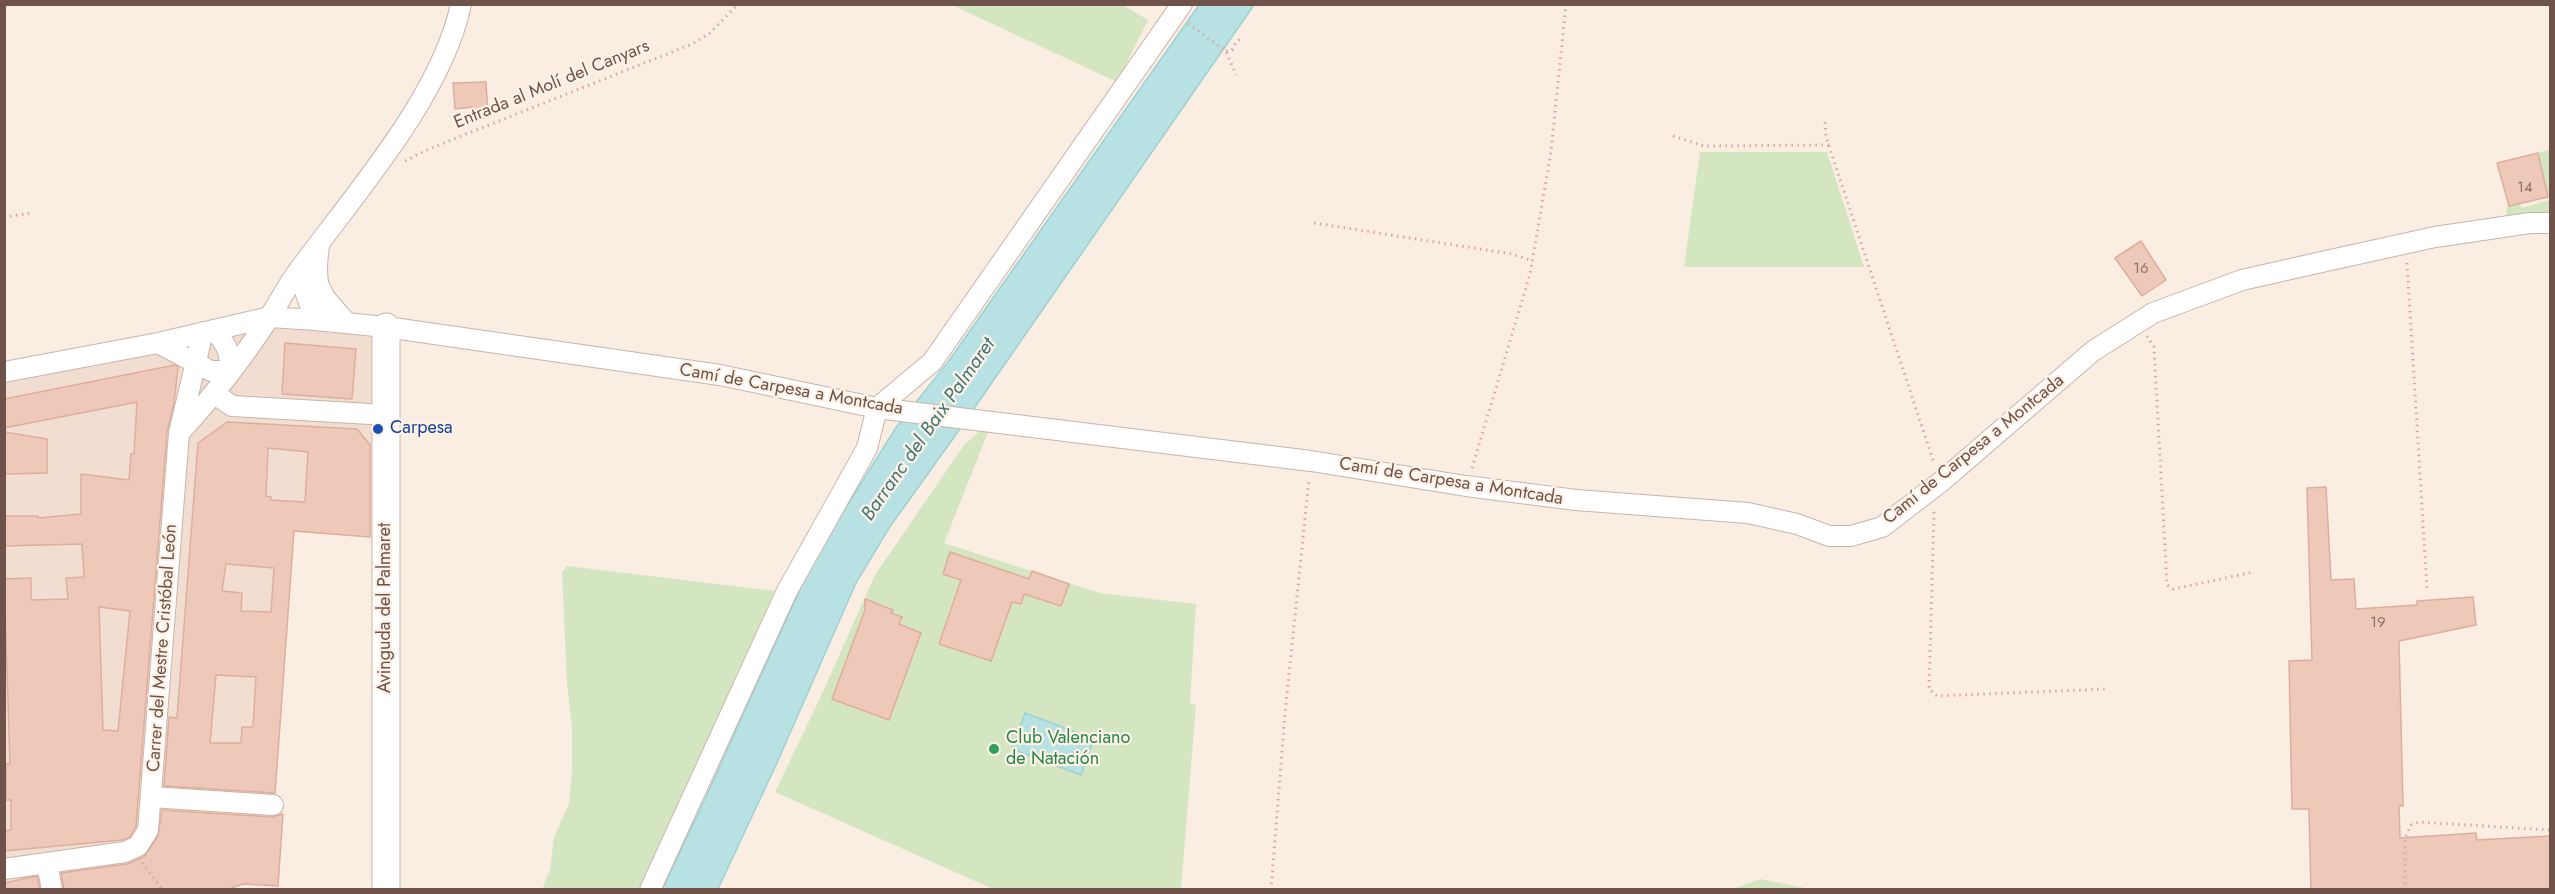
<!DOCTYPE html>
<html>
<head>
<meta charset="utf-8">
<style>
  body { margin:0 }
  #map { position:relative; width:2555px; height:894px; overflow:hidden; background:#faede1; font-family:Jost,sans-serif }
  canvas { display:block }
  .frame { position:absolute; inset:0; border:6px solid #6f534a; pointer-events:none }
</style>
</head>
<body>
<div id="map">
<canvas width="2555" height="894"></canvas>
<div class="frame"></div>
</div>
<script>
const context = document.querySelector('canvas').getContext('2d');
context.lineJoin = 'round';
function paint(path, color) {
  context.fillStyle = color;
  context.fill(path, 'evenodd');
}
function strokePath(path, color, width, dash) {
  context.strokeStyle = color;
  context.lineWidth = width;
  context.lineCap = dash ? 'butt' : 'round';
  context.setLineDash(dash || []);
  context.stroke(path);
}
function write(font, color, halo, rows, align = 'center') {
  context.font = font + ' Jost,sans-serif';
  context.lineWidth = 4.5;
  context.setLineDash([]);
  context.textBaseline = 'middle';
  context.strokeStyle = halo;
  context.fillStyle = color;
  for (const [text, x, y, turn = 0] of rows) {
    context.save();
    context.translate(x, y);
    context.rotate((+turn || 0) * Math.PI / 180);
    context.textAlign = isNaN(turn) ? turn : align;
    if (halo) context.strokeText(text, 0, 0);
    context.fillText(text, 0, 0);
    context.restore();
  }
}
const residential = new Path2D(`
  M270 317 386 327 385 538 294 532 273 805 283 814 278 886 243 884 226 890H5V372Z`);
const green = new Path2D(`
  M952 5H1123L1148 20 1117 82Z
  M2550 149V216L2506 217 2507 206 2519 202 2522 208 2549 200 2535 154Z
  M1700 152H1827L1864 267H1684Z
  M989 430 944 543 1100 593 1196 604 1190 704 1196 705 1181 889H993L775 792 821 696 875 575 964 445 980 431Z
  M567 566 775 591 640 889 542 890 550 870 554 837 569 804 572 772V727L567 683 562 572Z
  M1760 879 1810 889H1733Z`);
const water = new Path2D(`
  M1199 5H1254L950 443 889 528 856 583 776 765 718 889 662 890 705 799 811 565 841 515 897 426 948 362Z
  M1025 713 1094 739 1081 775 1012 749Z`);
const building = new Path2D(`
  M486 82 488 116 473 123V107L455 109 453 83Z
  M2538 153 2548 197 2509 206 2497 163Z
  M2141 241 2166 280 2142 296 2115 258Z
  M285 343 356 349 352 399 282 394Z
  M175 365 178 367 174 403 167 432 136 826 130 837 122 840 4 851V831L11 830V800H6V764H10L4 579 31 578V600L68 599 66 578 84 577 82 544 4 546V516H38V518L81 514V474L129 480 131 454H134L137 402 4 428V399ZM99 607 130 611 118 731 103 730Z
  M227 422 357 429 370 445V537L294 531 275 793 164 786 169 717 177 718 198 443ZM268 448 308 452 305 502 271 500V497L266 496ZM226 564 274 568 271 612 241 611 242 593 222 591ZM216 675 256 677 253 727H242L241 743H210Z
  M4 432 47 439V473L4 474Z
  M2326 487 2331 580 2354 579 2356 609 2417 605V601L2473 597 2476 625 2399 641 2403 806H2399L2400 838 2476 833 2477 840 2550 836V890H2311L2309 809H2292L2289 661 2312 660 2307 488Z
  M950 552 1029 579 1032 571 1069 584 1061 606 1024 594 1021 604 1012 602 991 661 939 644 961 580 943 574Z
  M865 599 893 610 891 613 902 617 899 624 921 633 889 720 832 699 865 610Z
  M162 810 272 817 283 814 278 886 243 884 226 890H64L61 873 127 864 144 857 158 836Z
  M37 876 40 890H4V883Z`);
const path = new Path2D(`
  M1188 24 1226 51 1236 75
  M1226 51 1232 50 1236 42 1243 37
  M1825 122 1826 137 1934 463
  M1673 136 1704 146 1829 145
  M405 161 429 149 692 44 709 34 738 4
  M4 217 32 213
  M1314 223 1512 254 1533 261
  M2407 263 2427 588
  M2147 336 2154 347 2167 585 2173 589 2254 572
  M1472 468 1530 274 1551 152 1566 4
  M1934 512 1929 689 1937 696 2107 689
  M142 863 163 890
  M1271 890 1285 714 1309 479
  M2405 890V838L2411 825 2419 822 2550 830`);
const street = new Path2D(`
  M319 246C313 289 319 292 347 323
  M298 271 315 320
  M213 330C227 343 230 353 231 371
  M158 343 211 371H231
  M4 372 158 343 270 317 315 320 386 327 720 375 877 408 1311 461 1466 486 1576 500 1748 513 1797 524 1829 536H1851L1882 527 1942 481 2093 351 2153 313 2242 280 2326 261 2435 237 2530 223H2550
  M215 394 232 406 370 414
  M181 431C214 395 244 357 270 316 280 301 288 284 299 270 354 195 442 96 461 4
  M152 797 273 805
  M47 863 52 890
  M4 869 125 852 138 846 148 830 179 433 203 332
  M650 890 787 591 867 448 877 408 932 362 1182 4`);
const secondary = new Path2D(`
  M386 327V890`);
const markers = [
  [378,429,6,"#1a4fb4"],
  [994,749,6,"#2e9e5b"]
];
const numberNames = [
  ["14",2525,188],
  ["16",2141,269],
  ["19",2378,623]
];
const streetNames = [
  ["Entrada al Molí del Canyars",552,85,-22],
  ["Camí de Carpesa a Montcada",791,390,10],
  ["Camí de Carpesa a Montcada",1974,450,-39],
  ["Camí de Carpesa a Montcada",1451,482,9],
  ["Avinguda del Palmaret",386,608,-90],
  ["Carrer del Mestre Cristóbal León",163,648,-86]
];
const transitNames = [
  ["Carpesa",390,429]
];
const leisureNames = [
  ["Club Valenciano",1006,739],
  ["de Natación",1006,760]
];
const waterNames = [
  ["Barranc del Baix Palmaret",929,430,-55]
];
paint(residential, '#f1ded0');
paint(green, '#d4e6c1');
paint(water, '#b7e1e2');
strokePath(water, '#9ed1d3', 1.5);
paint(building, '#eec9ba');
strokePath(building, '#dfad9c', 1.5);
strokePath(street, '#c9b4a9', 22);
strokePath(secondary, '#cfb5a9', 29);
strokePath(path, '#d2ac9e', 3, [1.5, 4.5]);
strokePath(street, '#fff', 20);
strokePath(secondary, '#fff', 27);
for (const [x, y, r, color] of markers) {
  const dot = new Path2D();
  dot.arc(x, y, r, 0, 2 * Math.PI);
  context.fillStyle = color;
  context.fill(dot);
  strokePath(dot, '#fef2e6', 2);
}
write('15px', '#8f7066', null, numberNames);
write('18px', '#6f534a', '#fef2e6', streetNames);
write('18px', '#164399', '#fef2e6', transitNames, 'left');
write('18px', '#27864d', '#fef2e6', leisureNames, 'left');
write('italic 20px', '#42787b', '#fef2e6', waterNames);
</script>
</body>
</html>
